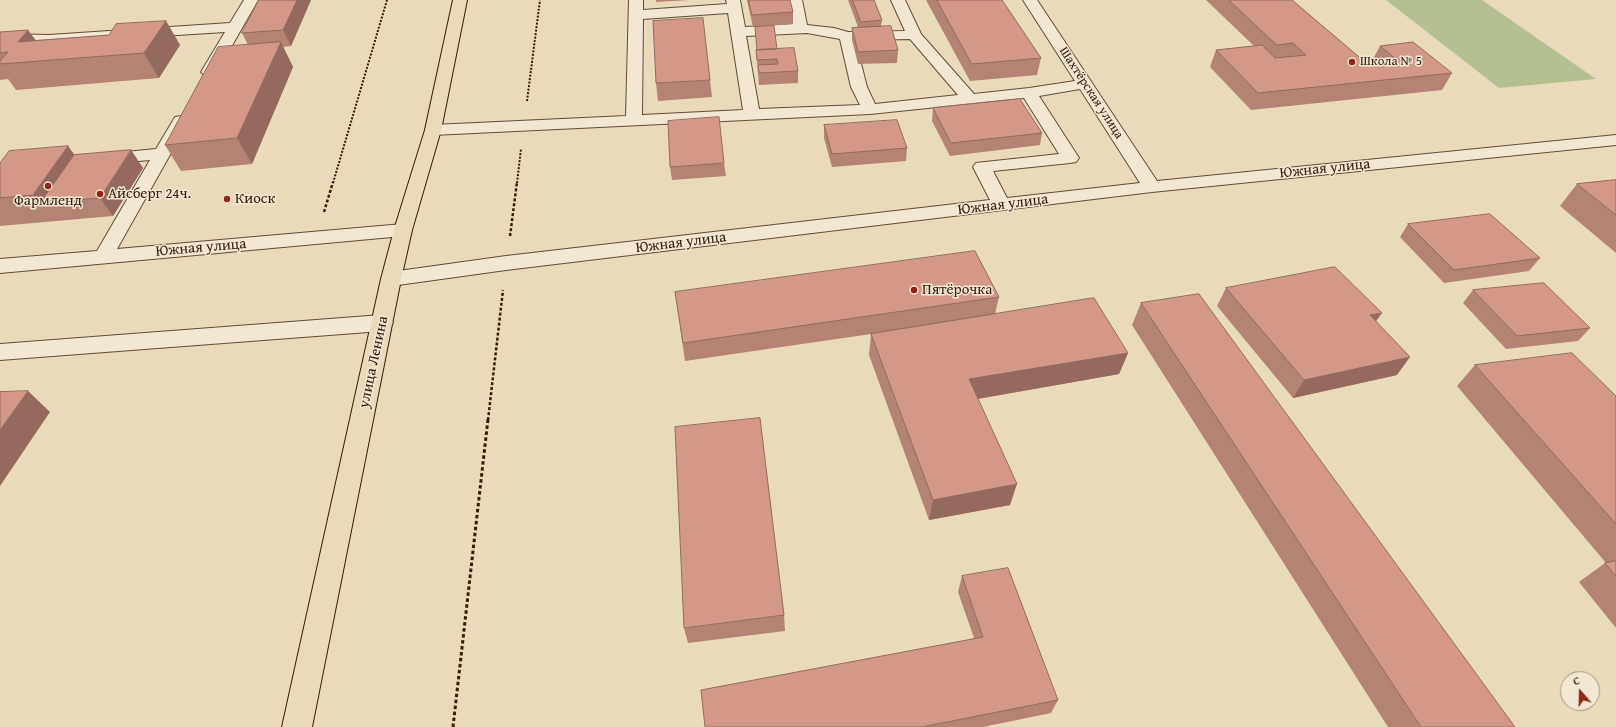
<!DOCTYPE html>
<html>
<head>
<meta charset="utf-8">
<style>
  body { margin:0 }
  #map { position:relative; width:1616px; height:727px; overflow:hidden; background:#e9dabb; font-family:"Gentium Book Plus",serif }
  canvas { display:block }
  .north { position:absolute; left:1560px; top:671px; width:40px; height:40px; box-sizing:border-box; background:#f1e7d3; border:1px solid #a59683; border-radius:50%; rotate:340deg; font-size:11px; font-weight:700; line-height:16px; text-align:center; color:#341d0c }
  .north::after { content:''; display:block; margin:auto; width:14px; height:18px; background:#8f2418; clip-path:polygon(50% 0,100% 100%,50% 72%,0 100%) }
</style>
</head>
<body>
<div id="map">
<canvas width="1616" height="727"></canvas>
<div class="north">С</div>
</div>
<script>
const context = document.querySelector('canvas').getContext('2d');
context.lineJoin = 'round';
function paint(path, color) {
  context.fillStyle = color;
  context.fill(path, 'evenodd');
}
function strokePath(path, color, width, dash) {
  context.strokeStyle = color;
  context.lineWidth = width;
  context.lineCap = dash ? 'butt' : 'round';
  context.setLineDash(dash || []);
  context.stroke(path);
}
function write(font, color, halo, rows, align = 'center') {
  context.font = font + ' "Gentium Book Plus",serif';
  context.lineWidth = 3;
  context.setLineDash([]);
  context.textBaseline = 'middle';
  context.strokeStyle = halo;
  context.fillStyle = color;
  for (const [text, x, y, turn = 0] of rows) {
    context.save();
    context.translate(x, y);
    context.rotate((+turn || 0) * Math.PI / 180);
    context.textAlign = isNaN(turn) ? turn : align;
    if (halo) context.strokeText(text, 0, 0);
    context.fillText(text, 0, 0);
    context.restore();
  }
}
const green = new Path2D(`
  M1386 0H1482L1596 79 1499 88Z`);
const pathFar2 = new Path2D(`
  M527 101 540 0
  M333 183 387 0
  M517 183 521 149`);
const pathFar1 = new Path2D(`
  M324 212 333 182
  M510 236 517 182
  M488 420 503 290`);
const path = new Path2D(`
  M453 727 488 419`);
const minor = new Path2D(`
  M244 0H258L217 72 214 75 209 77 204 75 201 72 225 32 49 43 0 42V34L49 35 230 23Z
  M629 0H643V10L727 4 726 0H740L745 27 793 24 788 0H802L807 25 834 28 848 32 905 31 891 0H905L921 34 974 94 1029 88 1075 81 1023 0H1037L1157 181 1616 135V145L1152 192 506 270 391 286 384 284 381 279 384 274 391 272 506 256 990 200 973 167 976 163 1059 154 1024 98 870 114 433 135 427 134 425 130 427 126 433 125 626 116ZM728 13 743 110 642 115 643 19ZM807 33 840 39 851 87 860 105 759 109 746 36ZM910 39 958 95 875 104 867 87 855 40ZM1080 89 1140 183 1007 198 993 171 1070 163 1076 162 1079 158 1039 96Z
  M181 116 187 117 189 121 117 249 403 224 410 226 412 230 410 234 403 236 0 273V259L97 251 150 160 105 164 99 163 96 159 99 155 105 154 156 149 175 117Z
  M382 315 389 318 393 323 389 328 382 331 0 360V344Z`);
const major = new Path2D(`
  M453 0H467L441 130 412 230 401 279 312 727H282L381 279 394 230 425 130Z`);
const wall = new Path2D(`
  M311 0 291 46 283 47 293 67 252 164 181 171 165 145 248 45 242 33Z
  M656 0H690L656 2Z
  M747 0H790L793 12V24L753 27Z
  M848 0H874L882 20 881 26 898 50 897 63 858 64 852 40V28L858 27Z
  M926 0H1002L1041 58 1037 75 970 81Z
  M1206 0H1292L1365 62 1372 61 1380 46 1452 73 1442 90 1251 110 1210 67 1216 50 1254 46Z
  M166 21 180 45 159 78 16 90 8 79 0 80V32L36 40 109 35Z
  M777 49 798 71V83L759 85 757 62 756 50Z
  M710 80 712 97 658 101 656 83Z
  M933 108 1042 133 1040 145 950 156 932 121Z
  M824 125 907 148 906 161 832 167 824 138Z
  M131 150 143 168 113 216 0 226V163L74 155Z
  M724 163 726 176 672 180 670 167Z
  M1616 180V253L1560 206 1577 184Z
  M1408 224 1540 258 1529 271 1444 283 1400 237Z
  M1226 288 1376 322 1397 375 1293 398 1217 306Z
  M1473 290 1590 328 1578 341 1506 349 1463 303Z
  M675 292 999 297 995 314 1128 353 1119 374 978 399 1010 505 929 520 869 355 871 334 685 361Z
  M1141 303 1515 727H1388L1132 325Z
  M1475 365 1616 396V628L1579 582 1605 563H1606L1457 386Z
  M962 576 1058 700 1051 713 983 727H705L974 638 958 592Z
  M784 615 785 631 688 643 684 628Z`);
const shadedWall = new Path2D(`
  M297 0H311L291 46 283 30Z
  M166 21 180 45 159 78 144 53Z
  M28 30 46 54 18 42Z
  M281 42 293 67 252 164 237 138Z
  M68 146 87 172 40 203 33 195Z
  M131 150 143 168 113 216 100 198Z
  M1382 313 1369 331 1370 315Z
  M1128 353 1119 374 965 401 969 379Z
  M1410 357 1397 375 1293 398 1304 380Z
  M28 391 50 412 0 486V430Z
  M1017 484 1010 505 929 520 933 500Z`);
const building = new Path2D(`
  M259 0H297L283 30 242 33Z
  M749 0H790L793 12 752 15Z
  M853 0H874L882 20 861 22Z
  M937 0H1002L1041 58 972 64Z
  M1229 0H1292L1365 62 1396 59 1380 46 1413 42 1452 73 1258 93 1216 50 1262 45 1275 58 1306 55 1293 43 1277 45Z
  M703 18 710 80 656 83 653 21Z
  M166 21 144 53 0 64V61L8 52 0 53V32L28 30 18 42 109 35 116 24Z
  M774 26 777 49 757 50 755 27Z
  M891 26 898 50 858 52 852 28Z
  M281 42 237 138 165 145 218 47Z
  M794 48 798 71 759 73 758 65 778 64 777 59 757 60 756 50Z
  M1020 99 1042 133 951 143 933 108Z
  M719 117 724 163 670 167 668 121Z
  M897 120 907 148 832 154 824 125Z
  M68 146 33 195 0 198V163L9 151Z
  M131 150 100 198 40 203 74 155Z
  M1616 180V215L1577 184Z
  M1490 214 1540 258 1454 270 1408 224Z
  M975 251 999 297 683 343 675 292Z
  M1335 267 1382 313 1370 315 1410 357 1304 380 1226 288Z
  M1544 283 1590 328 1517 336 1473 290Z
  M1199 294 1515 727H1421L1141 303Z
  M1094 298 1128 353 969 379 1017 484 933 500 871 334Z
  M1572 353 1616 396V524L1475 365Z
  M28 391 0 430V392Z
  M760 418 784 615 684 628 675 427Z
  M1616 561V576L1605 563Z
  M1008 568 1058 700 922 727H705L701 690 983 637 962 576Z`);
const markers = [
  [1352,62,4,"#8f2418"],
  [48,186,4,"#8f2418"],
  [100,194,4,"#8f2418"],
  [227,199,4,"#8f2418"],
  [914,290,4,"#8f2418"]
];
const farPoinames = [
  ["Школа № 5",1360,62]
];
const farStreetnames = [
  ["Шахтёрская улица",1091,93,57]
];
const streetNames = [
  ["Южная улица",1325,169,-6],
  ["Южная улица",1003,205,-7],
  ["Южная улица",681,243,-7],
  ["Южная улица",201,248,-5],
  ["улица Ленина",374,362,-78]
];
const poiNames = [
  ["Айсберг 24ч.",108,194],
  ["Киоск",235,199],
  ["Фармленд",48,201,"center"],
  ["Пятёрочка",922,290]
];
paint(green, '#b5c091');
strokePath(minor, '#614c38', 2);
strokePath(major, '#341d0c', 2);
strokePath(pathFar2, '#341d0c', 2, [2, 1.5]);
strokePath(pathFar1, '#341d0c', 2.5, [3, 2]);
strokePath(path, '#341d0c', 3, [3.5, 2.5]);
paint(minor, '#f1e7d3');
paint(major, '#e9dabb');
paint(wall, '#b58376');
paint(shadedWall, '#946a60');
paint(building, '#d39889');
strokePath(building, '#946a60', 1);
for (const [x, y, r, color] of markers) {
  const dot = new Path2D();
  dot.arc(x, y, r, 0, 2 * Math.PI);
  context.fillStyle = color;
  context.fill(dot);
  strokePath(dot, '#f1e7d3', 1.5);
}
write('13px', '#341d0c', '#f1e7d3', farPoinames, 'left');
write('13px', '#341d0c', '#f1e7d3', farStreetnames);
write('15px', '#341d0c', '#f1e7d3', streetNames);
write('15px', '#341d0c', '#f1e7d3', poiNames, 'left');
</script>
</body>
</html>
